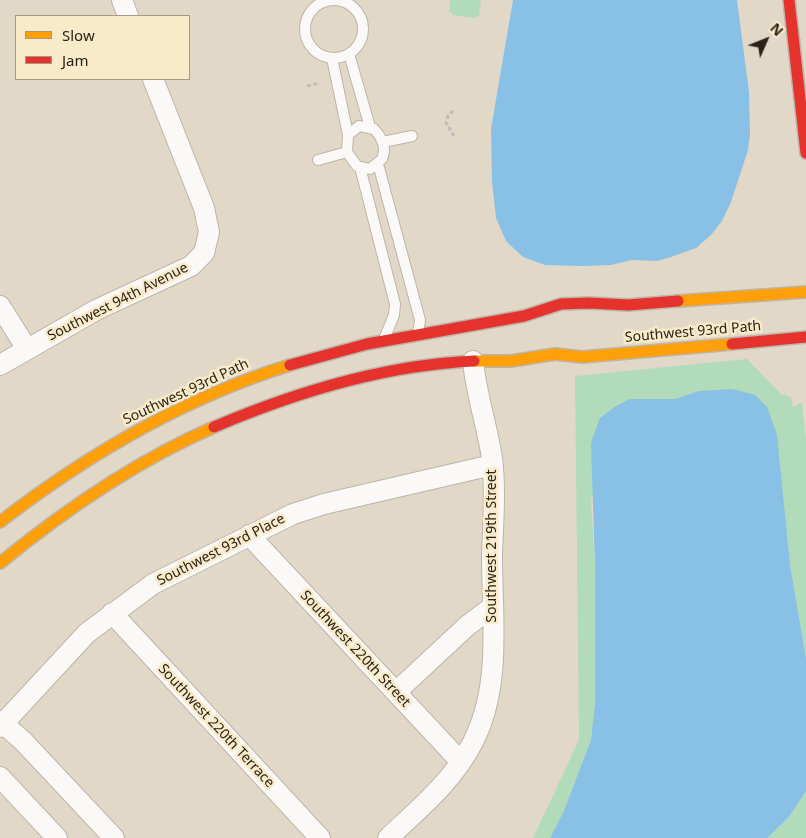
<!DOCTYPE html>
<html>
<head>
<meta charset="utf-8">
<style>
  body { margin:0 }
  #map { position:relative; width:806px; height:838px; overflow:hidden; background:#e2d8c8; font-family:"Noto Sans",sans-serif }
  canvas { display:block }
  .legend { position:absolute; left:15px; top:15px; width:175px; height:65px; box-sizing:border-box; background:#f9eaca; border:1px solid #a69a82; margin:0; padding:6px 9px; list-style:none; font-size:15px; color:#292317 }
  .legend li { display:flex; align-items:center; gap:10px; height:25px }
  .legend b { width:25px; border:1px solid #a69a82 }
  .north { position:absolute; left:741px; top:15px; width:50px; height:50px; -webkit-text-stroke:4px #f9eaca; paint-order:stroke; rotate:46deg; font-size:14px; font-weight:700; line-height:20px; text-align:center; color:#292317 }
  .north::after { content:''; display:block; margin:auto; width:18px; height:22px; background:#292317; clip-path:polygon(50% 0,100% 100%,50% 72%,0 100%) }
</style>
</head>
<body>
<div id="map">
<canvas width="806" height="838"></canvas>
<ul class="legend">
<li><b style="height:6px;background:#ff9f0a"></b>Slow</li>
<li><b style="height:6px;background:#e5322d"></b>Jam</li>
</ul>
<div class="north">N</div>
</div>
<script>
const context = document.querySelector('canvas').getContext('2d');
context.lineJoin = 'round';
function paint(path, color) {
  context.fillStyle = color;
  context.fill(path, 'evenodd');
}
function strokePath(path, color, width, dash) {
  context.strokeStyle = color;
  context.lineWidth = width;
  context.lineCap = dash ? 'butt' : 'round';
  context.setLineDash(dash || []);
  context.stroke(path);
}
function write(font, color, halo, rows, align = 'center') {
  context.font = font + ' "Noto Sans",sans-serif';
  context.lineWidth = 5;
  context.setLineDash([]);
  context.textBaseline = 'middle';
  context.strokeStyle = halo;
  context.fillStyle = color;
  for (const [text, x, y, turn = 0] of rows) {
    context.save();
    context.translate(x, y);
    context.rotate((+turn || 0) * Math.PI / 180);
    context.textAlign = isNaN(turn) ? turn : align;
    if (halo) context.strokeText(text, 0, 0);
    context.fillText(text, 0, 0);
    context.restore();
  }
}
const green = new Path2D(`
  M450 0H481L479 16 474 18 453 15 449 11Z
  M747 359 781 394 791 397 793 407 802 402 806 441V658L790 565 699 391 675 399H630L591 500 595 567V702L591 740 563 813 550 838H533L579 740 575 376Z
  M806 791V838H767L789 817Z`);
const water = new Path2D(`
  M513 0H737L749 92 750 134 748 150 731 202 722 221 711 235 696 248 671 257 657 261 632 260 611 265 582 266 545 265 523 257 506 241 496 218 492 181 491 129Z
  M732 389 755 395 767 407 777 435 790 565 806 658V791L789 817 767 838H550L563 813 591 740 595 702V567L591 443 600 418 616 406 630 399H675L699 391Z`);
const path = new Path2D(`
  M307 86 320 83
  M454 136 446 123 448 116 454 110`);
const lane = new Path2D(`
  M305 29a29 29 0 1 1 58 0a29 29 0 1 1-58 0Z
  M349 54 370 127
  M332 58 348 135
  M359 126 374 129C382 138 387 147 382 159L370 169 357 166 347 152 348 135Z
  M383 142 412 136
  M318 160 347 152
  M378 164 420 320 418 334
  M360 167 395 304 394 315 385 337`);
const street = new Path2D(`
  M122 0 128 16
  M0 306 27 349
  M0 365 96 310 191 266 204 253 209 232 204 208 153 79
  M249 535 461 762
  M112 613 320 838
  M396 692 467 626 492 607
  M0 721 23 741 114 838
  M0 727 87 633 153 584 293 514 324 504 492 465
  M0 777 57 838
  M388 838C420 808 453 781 473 742 502 685 492 618 492 556 493 523 496 490 492 458 487 425 476 394 473 361`);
const slow = new Path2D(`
  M678 301 806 292
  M474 361H511L555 354 582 357 732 344
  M0 522C88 454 184 398 290 365
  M0 563C66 509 136 461 214 427`);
const jam = new Path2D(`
  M789 0 806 153
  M732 344 806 337
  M290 365 367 344 524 316 561 304 589 303 628 305 678 301
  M214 427C296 392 385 365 474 361`);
const streetNames = [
  ["Southwest 94th Avenue",118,302,-27],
  ["Southwest 93rd Path",693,332,-5],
  ["Southwest 93rd Path",186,392,-25],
  ["Southwest 219th Street",492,546,-90],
  ["Southwest 93rd Place",221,550,-27],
  ["Southwest 220th Street",355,649,47],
  ["Southwest 220th Terrace",216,726,47]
];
paint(green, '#b2dbb9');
paint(water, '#88c0e6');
strokePath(lane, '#bcb5a8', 12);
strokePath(street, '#bcb5a8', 22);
strokePath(slow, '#bcb5a8', 14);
strokePath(jam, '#bcb5a8', 14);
strokePath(path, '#bfbbb5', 3, [4, 2.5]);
strokePath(lane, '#fbf9f7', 10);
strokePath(street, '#fbf9f7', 20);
strokePath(slow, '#ff9f0a', 11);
strokePath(jam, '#e5322d', 11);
write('14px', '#292317', '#f9eaca', streetNames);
</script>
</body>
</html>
